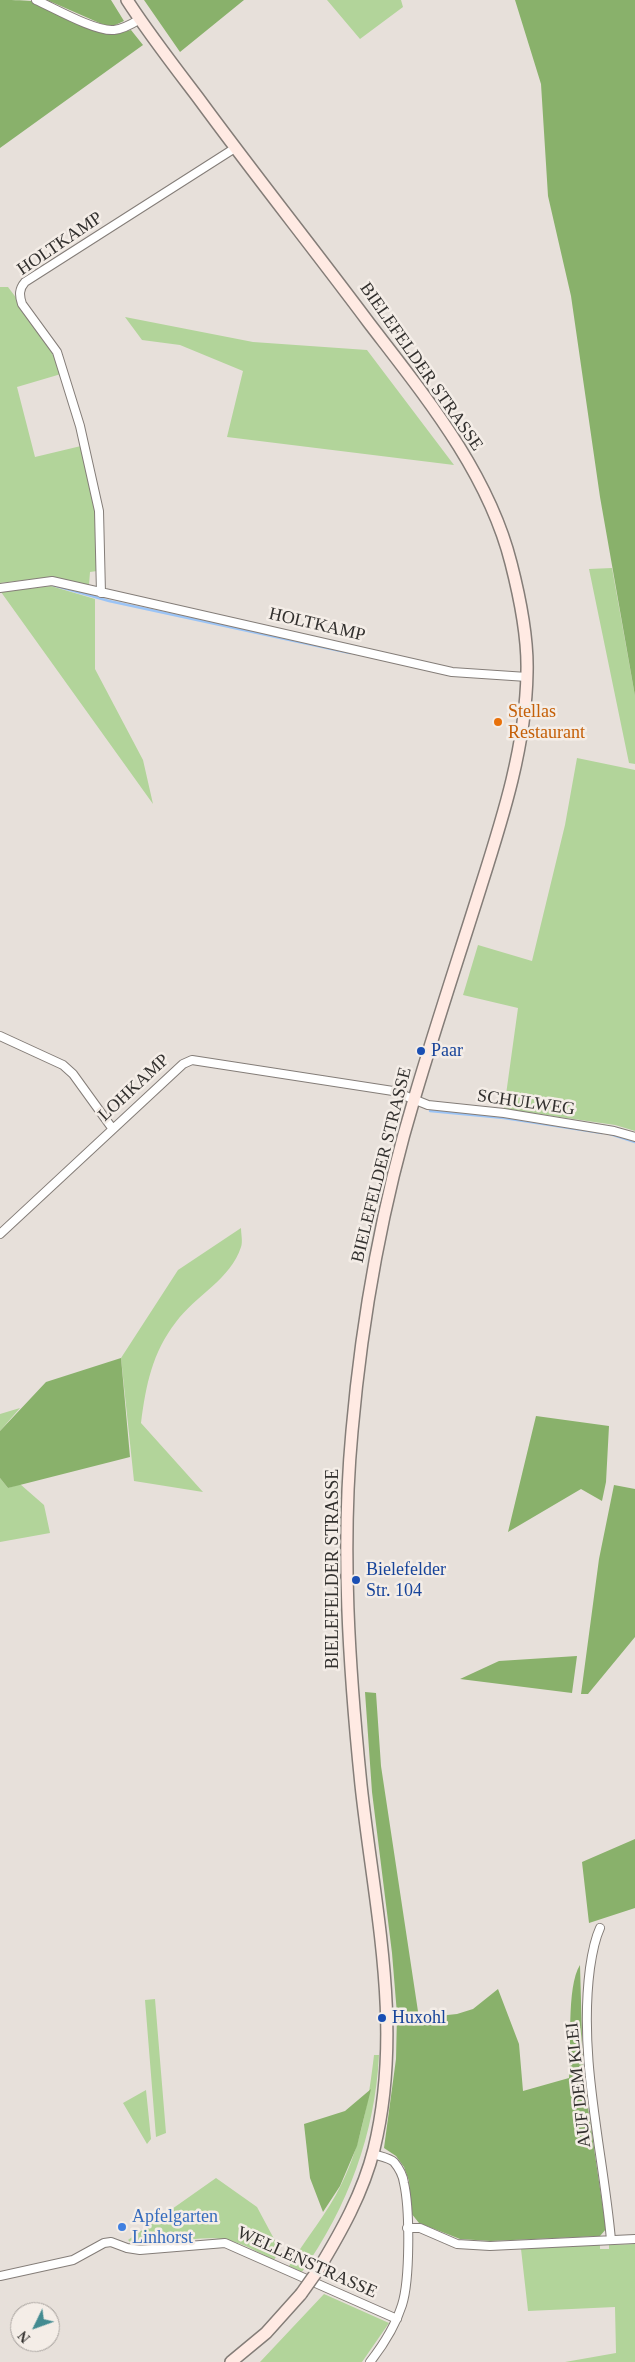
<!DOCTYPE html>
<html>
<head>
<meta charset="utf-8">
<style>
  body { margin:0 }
  #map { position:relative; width:635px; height:2362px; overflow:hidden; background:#e7e0da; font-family:Georgia,serif }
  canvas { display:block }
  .north { position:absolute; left:10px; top:2302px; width:50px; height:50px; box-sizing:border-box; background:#f4ede7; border:1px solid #a6a19d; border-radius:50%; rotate:228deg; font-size:14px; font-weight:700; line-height:20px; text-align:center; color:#32302e }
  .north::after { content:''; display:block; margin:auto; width:18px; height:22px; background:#438b91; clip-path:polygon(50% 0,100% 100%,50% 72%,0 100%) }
</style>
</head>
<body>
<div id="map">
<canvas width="635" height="2362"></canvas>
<div class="north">N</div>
</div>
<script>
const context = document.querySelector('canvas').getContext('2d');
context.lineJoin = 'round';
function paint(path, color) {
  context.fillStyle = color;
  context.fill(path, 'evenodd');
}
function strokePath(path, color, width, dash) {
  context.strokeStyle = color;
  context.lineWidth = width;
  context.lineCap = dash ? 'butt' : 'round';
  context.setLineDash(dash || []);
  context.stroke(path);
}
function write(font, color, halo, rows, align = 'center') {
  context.font = font + ' Georgia,serif';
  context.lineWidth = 5;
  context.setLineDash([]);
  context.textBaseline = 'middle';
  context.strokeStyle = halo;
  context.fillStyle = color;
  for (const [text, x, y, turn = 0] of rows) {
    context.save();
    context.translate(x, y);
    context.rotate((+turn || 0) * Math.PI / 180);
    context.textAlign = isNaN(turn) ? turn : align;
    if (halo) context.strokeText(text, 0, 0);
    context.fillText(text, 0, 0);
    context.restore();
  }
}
const green = new Path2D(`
  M327 0H401L403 7 360 39Z
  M0 287H8C28 313 50 342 61 374L17 387 35 457 81 446 96 511 97 571 90 572 89 585 51 577 0 583Z
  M125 317 253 342 367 350 454 465 227 437 243 371 180 345 142 340Z
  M612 568 635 696V764L629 763 589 569Z
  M51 586 95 599V669L143 760 153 804 1 592Z
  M577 758 635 770V1131L615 1125 504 1109 518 1008 463 995 478 945 532 961 565 825Z
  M241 1228C241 1234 243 1242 241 1247 231 1279 195 1296 176 1322 152 1353 146 1385 141 1423L203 1492 134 1481 121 1358 178 1270Z
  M20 1408 0 1431V1414Z
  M0 1478 8 1488 20 1484 44 1505 50 1533 0 1542Z
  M155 1999 166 2133 156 2137 145 2000Z
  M374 2055H379C375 2134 348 2207 302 2272L289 2266C305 2240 328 2212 341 2185 361 2145 369 2099 374 2055Z
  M146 2090 151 2139 147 2144 123 2103Z
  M216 2178 257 2207 280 2250 274 2260C259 2253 243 2243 227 2240 201 2234 161 2246 133 2245L128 2240Z
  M600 2244V2249H609V2245L635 2244V2362H565L616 2353 615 2307 528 2311 521 2249Z
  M324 2294 389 2323 362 2362H260Z`);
const forest = new Path2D(`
  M0 0C9 0 22 0 31 1 65 12 94 40 131 30L143 45 0 148Z
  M47 0H111L124 21 113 26 104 25Z
  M144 0H244L180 52Z
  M515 0H635V696L600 497 571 296 548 196 541 84Z
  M121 1358 130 1457 8 1488 0 1478V1431L46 1382Z
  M536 1416 609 1426 606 1482 602 1501 581 1489 508 1532Z
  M614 1485 635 1489V1637L588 1694H581L599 1559Z
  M577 1656 572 1693 460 1679 499 1661Z
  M365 1692 376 1693 381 1766 419 2018 457 2014 473 2009 498 1989 519 2044 523 2091 569 2078C572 2050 566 1987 580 1965L583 2074 606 2229 600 2236 491 2241 460 2239 419 2223 411 2213 409 2181 404 2167 396 2156 384 2148 396 2059 397 2014 392 1953 372 1792Z
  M635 1839V1908L589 1923 582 1862Z
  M371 2089 357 2146 340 2186 323 2212 310 2178 304 2124 345 2111Z`);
const stream = new Path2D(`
  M53 585 109 601 350 653
  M430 1111 504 1118 602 1133
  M610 1134 635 1142`);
const street = new Path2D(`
  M36 0C54 8 96 32 114 30 123 29 132 24 140 19
  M0 588 52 581 452 672 527 677
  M101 593 99 511 80 426 57 352 22 304C19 295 19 289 25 282L235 148
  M0 1036 63 1065 73 1074 112 1128
  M0 1234 183 1064 192 1060 393 1091 428 1105 504 1113 614 1131 635 1137
  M600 1928C594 1941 592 1954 590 1968 578 2059 603 2150 611 2240
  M407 2228H420L457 2244 490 2246 635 2239
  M0 2276 73 2260 104 2243 111 2242 127 2248 140 2250 225 2243 397 2319
  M370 2362C384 2344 395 2327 402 2305 410 2280 410 2210 404 2183 403 2176 399 2168 394 2162 390 2158 379 2156 373 2154`);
const secondary = new Path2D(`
  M127 0C149 34 174 66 199 99 254 174 313 248 369 323 425 396 488 472 511 563 520 598 528 636 527 672 526 745 503 817 481 886 459 956 436 1025 415 1096 382 1205 362 1318 352 1431 341 1549 349 1667 361 1785 374 1906 404 2027 374 2149 363 2193 341 2232 318 2270
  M231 2362 266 2333 301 2294`);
const secondaryBridge = new Path2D(`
  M301 2294 318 2270`);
const markers = [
  [498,722,5,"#e8710a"],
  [421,1051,5,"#1a4fb4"],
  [356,1580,5,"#1a4fb4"],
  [382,2018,5,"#1a4fb4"],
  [122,2227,5,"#3f7fe0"]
];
const streetNames = [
  ["HOLTKAMP",60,244,-34],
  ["BIELEFELDER STRASSE",421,367,55],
  ["HOLTKAMP",317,625,13],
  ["LOHKAMP",134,1088,-43],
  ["SCHULWEG",526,1103,8],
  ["BIELEFELDER STRASSE",382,1165,-76],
  ["BIELEFELDER STRASSE",333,1569,-90],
  ["AUF DEM KLEI",579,2085,-96],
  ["WELLENSTRASSE",307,2263,24]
];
const foodNames = [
  ["Stellas",508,712],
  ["Restaurant",508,733]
];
const transitNames = [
  ["Paar",431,1051],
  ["Bielefelder",366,1570],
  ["Str. 104",366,1591],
  ["Huxohl",392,2018]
];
const shopNames = [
  ["Apfelgarten",132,2217],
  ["Linhorst",132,2238]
];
paint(green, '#b2d49a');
paint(forest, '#89b16b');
strokePath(stream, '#9bc4f6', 2.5);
strokePath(street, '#847d78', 10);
strokePath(secondary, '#847d78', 14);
strokePath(street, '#fff', 8);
strokePath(secondary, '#ffeae3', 11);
strokePath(secondaryBridge, '#847d78', 14, []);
strokePath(secondaryBridge, '#ffeae3', 11);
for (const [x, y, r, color] of markers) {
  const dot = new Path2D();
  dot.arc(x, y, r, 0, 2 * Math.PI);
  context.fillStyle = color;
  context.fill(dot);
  strokePath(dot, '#f4ede7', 2);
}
write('18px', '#32302e', '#f4ede7', streetNames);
write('18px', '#c56008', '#f4ede7', foodNames, 'left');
write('18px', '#164399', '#f4ede7', transitNames, 'left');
write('18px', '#366cbe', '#f4ede7', shopNames, 'left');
</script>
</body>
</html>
